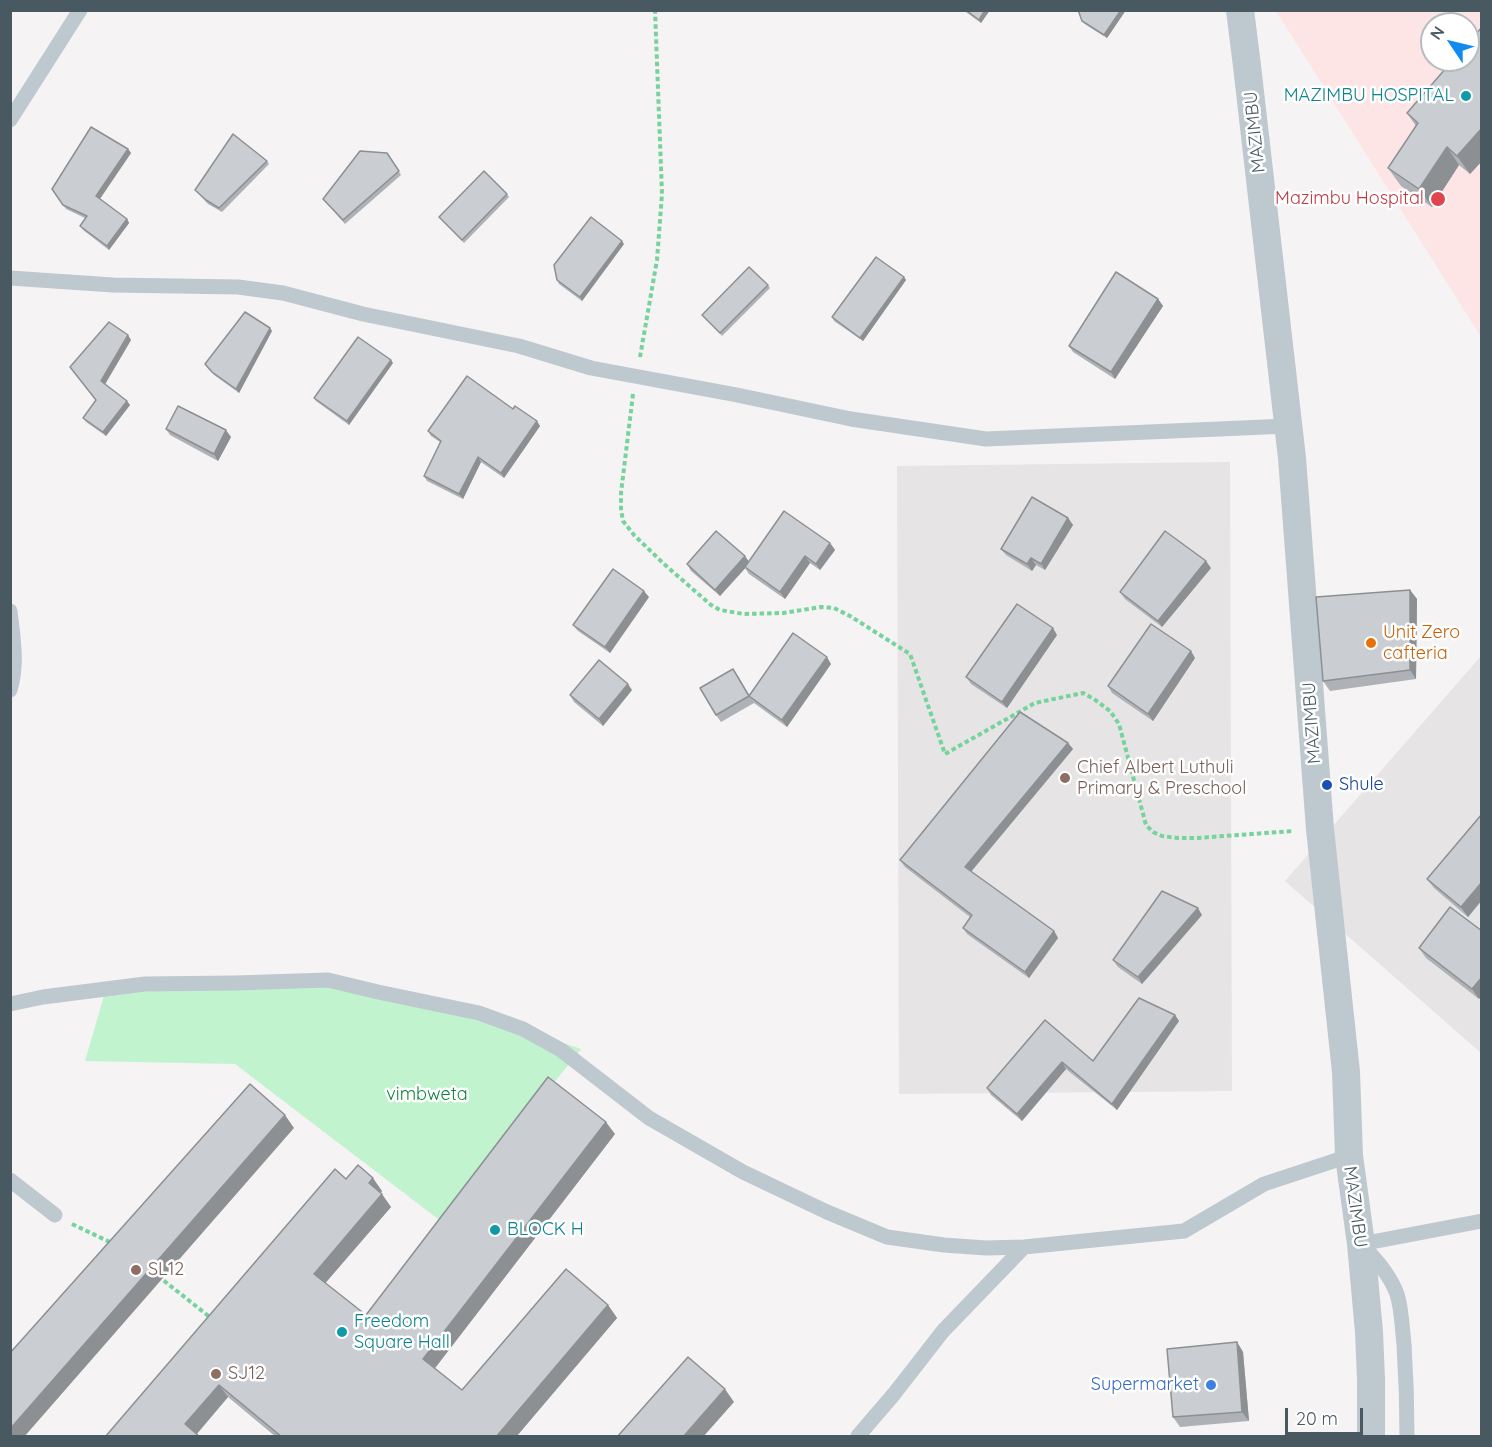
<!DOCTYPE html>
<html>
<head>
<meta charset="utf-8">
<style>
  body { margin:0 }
  #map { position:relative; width:1492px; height:1447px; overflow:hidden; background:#f5f3f3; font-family:Quicksand,sans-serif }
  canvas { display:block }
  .frame { position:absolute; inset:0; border:12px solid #495962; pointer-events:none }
  .north { position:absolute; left:1420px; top:12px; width:60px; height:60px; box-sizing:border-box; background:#fff; border:2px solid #b6bdc0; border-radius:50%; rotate:305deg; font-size:16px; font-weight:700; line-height:24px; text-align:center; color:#495962 }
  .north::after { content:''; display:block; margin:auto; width:21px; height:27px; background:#128bf0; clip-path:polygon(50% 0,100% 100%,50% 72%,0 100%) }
  .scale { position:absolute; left:1285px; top:1408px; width:78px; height:27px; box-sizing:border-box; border:3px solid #495962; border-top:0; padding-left:8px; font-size:18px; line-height:21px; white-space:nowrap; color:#495962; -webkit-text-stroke:4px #fff; paint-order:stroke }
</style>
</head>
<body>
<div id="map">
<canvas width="1492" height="1447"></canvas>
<div class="frame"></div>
<div class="north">N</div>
<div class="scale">20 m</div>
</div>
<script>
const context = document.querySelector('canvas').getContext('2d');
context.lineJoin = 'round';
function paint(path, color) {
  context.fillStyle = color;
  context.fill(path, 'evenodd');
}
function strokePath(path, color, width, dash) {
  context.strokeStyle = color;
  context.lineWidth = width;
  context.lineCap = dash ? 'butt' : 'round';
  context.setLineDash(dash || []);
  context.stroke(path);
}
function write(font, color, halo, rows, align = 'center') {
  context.font = font + ' Quicksand,sans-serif';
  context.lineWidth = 5;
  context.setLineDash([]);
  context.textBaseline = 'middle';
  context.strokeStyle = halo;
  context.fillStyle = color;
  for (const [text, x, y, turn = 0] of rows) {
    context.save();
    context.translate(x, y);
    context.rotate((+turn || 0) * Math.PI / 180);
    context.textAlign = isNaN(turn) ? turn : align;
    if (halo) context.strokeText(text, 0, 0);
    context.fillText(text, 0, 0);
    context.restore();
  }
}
const education = new Path2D(`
  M1230 462 1232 1091 899 1094 897 466Z
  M1481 656V1053L1285 881Z`);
const medical = new Path2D(`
  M1276 11H1481V337ZM1432 24H1468V60H1432Z`);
const green = new Path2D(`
  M339 982 464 1009 581 1049 442 1222 235 1064 85 1061 106 989Z`);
const path = new Path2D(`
  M640 357 657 260 662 194 655 10
  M633 394 621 493V509L623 521 634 535 664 564 711 605 720 610 744 614 783 613 821 607 834 608 850 616 910 654 945 754 1035 703 1083 693 1094 699 1110 711 1119 724 1146 825 1153 832 1162 836 1178 838H1197L1293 831
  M72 1224 114 1244
  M158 1276 211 1318`);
const lane = new Path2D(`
  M10 120 80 10
  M10 278 113 285 238 287 283 293 363 314 519 346 591 368 737 395 851 419 986 439 1288 426
  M10 611C13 637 18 664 10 690
  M10 1004 43 997 145 984 235 983 328 980 378 992 479 1013 523 1029 561 1050 649 1118 743 1172 827 1212 887 1237 944 1245 986 1248 1024 1247 1184 1231 1264 1184 1349 1156
  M10 1180 55 1215
  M1361 1244 1482 1221
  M1363 1246C1377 1260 1390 1275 1397 1294 1402 1310 1402 1328 1404 1344 1406 1375 1407 1406 1407 1436
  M858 1436 894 1394 943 1331 1024 1247`);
const street = new Path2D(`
  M1240 10 1247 66 1292 458 1320 829 1346 1072 1349 1156 1361 1244 1369 1332 1371 1379V1436`);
const wall = new Path2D(`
  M963 10H990L981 23Z
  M1078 10H1126L1107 38 1085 24Z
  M1482 27V161L1470 174 1459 165 1432 207 1401 186 1388 168 1416 126 1407 113Z
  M128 149 131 153 100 199 127 219 129 223 109 250 83 230 80 226 85 218 66 209 52 189Z
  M387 153 401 175 345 224 323 199Z
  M267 161 269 164 222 212 208 204 195 190Z
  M507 194 509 197 464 243 439 217Z
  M624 244 582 301 559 284 557 280Z
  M904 277 906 280 863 341 834 321 832 317Z
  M768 285 770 288 722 336 702 315Z
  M1158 299 1163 306 1115 379 1073 352 1069 346Z
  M270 328 272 331 239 393 214 375 207 367Z
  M131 340 105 384 130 405 106 436 86 422 83 418 96 400 70 367Z
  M393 363 349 425 316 401 314 398Z
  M513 409 540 426 504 478 481 462 463 499 427 481 424 476 440 442 431 436 428 431Z
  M166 429 231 437 218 461 170 435Z
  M1068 518 1073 525 1045 570 1036 565 1032 571 1006 555 1001 549Z
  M830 543 835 550 820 570 810 563 785 599 749 574 745 568 720 596 691 571 687 564 749 561Z
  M1211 568 1162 627 1125 599 1120 592Z
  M1410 590 1417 599 1416 679 1330 691 1323 681Z
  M649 597 610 653 578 631 573 625Z
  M1057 635 1007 708 971 684 966 677Z
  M1195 658 1153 721 1112 693 1108 686Z
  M831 664 787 727 754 703 721 722 716 715 738 676 749 695Z
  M632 690 603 726 574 702 570 695Z
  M1068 743 1073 749 971 872 1054 931 1058 938 1029 978 967 934 963 928 970 917 905 867 900 860Z
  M1482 814V900L1468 917 1434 888 1427 879Z
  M1202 915 1142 984 1118 967 1113 960Z
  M1482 931V995L1479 999 1426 958 1419 948Z
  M1175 1015 1179 1021 1117 1110 1066 1069 1022 1121 991 1095 987 1088 1045 1020 1093 1061Z
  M615 1134 435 1368 462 1390 608 1305 617 1318 516 1437H276L228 1397 197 1434 105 1437 346 1179 382 1191 380 1193 391 1207 325 1283 366 1315Z
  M1237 1342 1243 1352 1249 1421 1180 1427 1173 1417Z`);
const shadedWall = new Path2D(`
  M985 10H990L981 23 979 20Z
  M1121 10H1126L1107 38 1104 35Z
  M1482 128V161L1470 174 1457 156Z
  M1447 147 1459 165 1432 207 1419 189Z
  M128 149 131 153 99 200 96 196Z
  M127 219 129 223 109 250 107 246Z
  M622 241 624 244 582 301 580 297Z
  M904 277 906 280 863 341 860 338Z
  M1158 299 1163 306 1115 379 1111 372Z
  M270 328 272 331 239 393 236 389Z
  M128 335 131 340 104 386 101 381Z
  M391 360 393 363 349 425 347 421Z
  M127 401 130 405 106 436 103 432Z
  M537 421 540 426 504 478 501 473Z
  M226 430 231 437 218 461 214 454Z
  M478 457 481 462 463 499 459 494Z
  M1068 518 1073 525 1045 570 1041 564Z
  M830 543 835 550 820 570 816 564Z
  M745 556 750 563 720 596 715 590Z
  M805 556 810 563 785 599 780 592Z
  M1031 558 1036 565 1032 571 1027 564Z
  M1206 561 1211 568 1162 627 1158 621Z
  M1410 590 1417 599 1416 679 1410 670Z
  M644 591 649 597 610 653 605 647Z
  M1053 628 1057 635 1007 708 1002 702Z
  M1191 651 1195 658 1153 721 1148 714Z
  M827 657 831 664 787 727 782 720Z
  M628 684 632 690 603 726 599 719Z
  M1068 743 1073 749 969 874 965 867Z
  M1482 882V900L1468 917 1461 907Z
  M1198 908 1202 915 1142 984 1138 977Z
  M1054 931 1058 938 1029 978 1025 972Z
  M1482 977V995L1479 999 1472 989Z
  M1175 1015 1179 1021 1117 1110 1112 1104Z
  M1062 1062 1066 1069 1022 1121 1017 1114Z
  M285 1115 294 1128 24 1437H10V1429Z
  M606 1122 615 1134 432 1372 423 1359Z
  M373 1178 382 1191 378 1196 369 1183Z
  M382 1194 391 1207 322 1287 314 1274Z
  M608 1305 617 1318 516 1437H496Z
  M1237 1342 1243 1352 1249 1421 1242 1412Z
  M219 1385 228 1397 194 1437 185 1424Z
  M725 1389 734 1402 703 1437H683Z`);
const building = new Path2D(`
  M966 10H985L979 20Z
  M1078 10H1121L1104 35 1082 21Z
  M1482 27V128L1457 156 1447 147 1419 189 1388 168 1418 123 1407 113 1453 60H1468V43Z
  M91 127 128 149 96 196 127 219 107 246 80 226 87 216 63 205 52 189Z
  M233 134 267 161 219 208 206 200 195 190Z
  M360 151 387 153 399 171 343 220 323 199Z
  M484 171 507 194 462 240 439 217Z
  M591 217 622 241 580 297 557 280 554 265Z
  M876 257 904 277 860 338 832 317Z
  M749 267 768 285 720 333 702 315Z
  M1116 272 1158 299 1111 372 1069 346Z
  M245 312 270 328 236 389 212 372 205 364Z
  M109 322 128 335 101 381 127 401 103 432 83 418 96 400 70 367Z
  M358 337 391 360 347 421 314 398Z
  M467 376 513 409 515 406 537 421 501 473 478 457 459 494 424 476 441 441 428 431Z
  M178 406 226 430 214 454 166 429Z
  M1032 497 1068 518 1041 564 1031 558 1027 564 1001 549Z
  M784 511 830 543 816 564 805 556 780 592 745 567Z
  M716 531 745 556 715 590 687 564Z
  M1165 531 1206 561 1158 621 1120 592Z
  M613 569 644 591 605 647 573 625Z
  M1410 590V670L1323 681 1316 597Z
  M1017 604 1053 628 1002 702 966 677Z
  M1151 624 1191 651 1148 714 1108 686Z
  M793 633 827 657 782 720 749 696Z
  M599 660 628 684 599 719 570 695Z
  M733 669 749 696 716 715 700 688Z
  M1020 712 1068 743 965 867 1054 931 1025 972 963 928 972 915 900 860Z
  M1482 814V882L1461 907 1427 879Z
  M1162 891 1198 908 1138 977 1113 960Z
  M1450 907 1482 931V977L1472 989 1419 948Z
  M1139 998 1175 1015 1112 1104 1062 1062 1017 1114 987 1088 1045 1020 1093 1061Z
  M548 1077 606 1122 423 1359 462 1390 566 1269 608 1305 496 1437H282L219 1385 185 1424 200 1437H105L335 1169 346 1179 358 1165 373 1178 369 1183 382 1194 314 1274 366 1315Z
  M250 1084 285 1115 10 1429V1353Z
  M1237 1342 1242 1412 1173 1417 1167 1349Z
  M688 1357 725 1389 683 1437H617Z`);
const markers = [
  [1466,96,6,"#0f9aa8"],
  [1438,199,8,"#e0444e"],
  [1371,643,6,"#e8710a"],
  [1065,778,6,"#8d6e63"],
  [1327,785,6,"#1a4fb4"],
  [495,1230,6,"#0f9aa8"],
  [136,1270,6,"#8d6e63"],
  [342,1332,6,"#0f9aa8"],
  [216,1374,6,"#8d6e63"],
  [1211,1385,6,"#3f7fe0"]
];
const cultureNames = [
  ["MAZIMBU HOSPITAL",1454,96,"right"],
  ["BLOCK H",507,1230],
  ["Freedom",354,1322],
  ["Square Hall",354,1343]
];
const streetNames = [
  ["MAZIMBU",1255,132,-96],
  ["MAZIMBU",1312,723,-94],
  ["MAZIMBU",1355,1207,82]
];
const healthNames = [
  ["Mazimbu Hospital",1424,199]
];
const foodNames = [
  ["Unit Zero",1383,633],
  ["cafteria",1383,654]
];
const educationNames = [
  ["Chief Albert Luthuli",1077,768],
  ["Primary & Preschool",1077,789],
  ["SL12",148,1270],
  ["SJ12",228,1374]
];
const transitNames = [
  ["Shule",1339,785]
];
const parkNames = [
  ["vimbweta",427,1095]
];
const shopNames = [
  ["Supermarket",1199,1385]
];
paint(education, '#e6e4e5');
paint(medical, '#fde5e5');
paint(green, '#c1f3cf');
strokePath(path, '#76d39b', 4, [4.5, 3]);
strokePath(lane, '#bdc9cf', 15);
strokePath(street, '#bdc9cf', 28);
paint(wall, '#aeb1b5');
paint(shadedWall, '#8d9093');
paint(building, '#caced2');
strokePath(building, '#8d9093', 1.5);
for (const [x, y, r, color] of markers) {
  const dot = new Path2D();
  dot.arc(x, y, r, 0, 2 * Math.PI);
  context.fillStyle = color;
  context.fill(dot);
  strokePath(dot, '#fff', 2);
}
write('18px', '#0d838f', '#fff', cultureNames, 'left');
write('18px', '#495962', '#fff', streetNames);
write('18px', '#be3a42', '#fff', healthNames, 'right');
write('18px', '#c56008', '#fff', foodNames, 'left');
write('18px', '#785e54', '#fff', educationNames, 'left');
write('18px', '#164399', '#fff', transitNames, 'left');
write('18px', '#13843f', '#fff', parkNames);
write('18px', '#366cbe', '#fff', shopNames, 'right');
</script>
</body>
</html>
